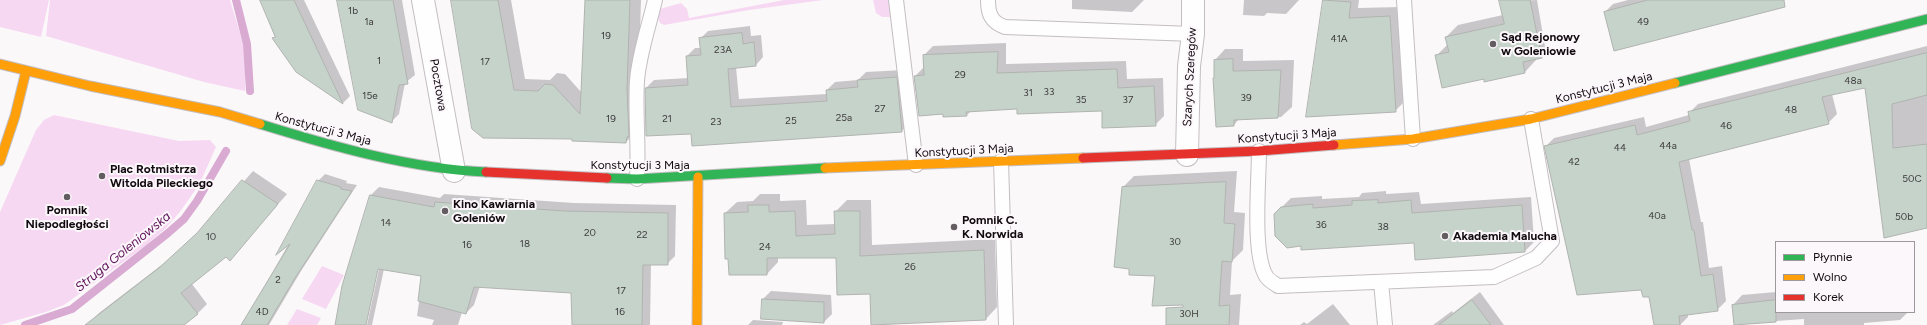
<!DOCTYPE html>
<html>
<head>
<meta charset="utf-8">
<style>
  body { margin:0 }
  #map { position:relative; width:1927px; height:325px; overflow:hidden; background:#fbf8fa; font-family:Figtree,sans-serif }
  canvas { display:block }
  .legend { position:absolute; left:1775px; top:241px; width:140px; height:72px; box-sizing:border-box; background:#fcf7fb; border:1px solid #9e989d; margin:0; padding:5px 7px; list-style:none; font-size:12px; color:#110a10 }
  .legend li { display:flex; align-items:center; gap:8px; height:20px }
  .legend b { width:20px; border:1px solid #9e989d }
</style>
</head>
<body>
<div id="map">
<canvas width="1927" height="325"></canvas>
<ul class="legend">
<li><b style="height:5px;background:#30b455"></b>Płynnie</li>
<li><b style="height:5px;background:#ff9f0a"></b>Wolno</li>
<li><b style="height:5px;background:#e5322d"></b>Korek</li>
</ul>
</div>
<script>
const context = document.querySelector('canvas').getContext('2d');
context.lineJoin = 'round';
function paint(path, color) {
  context.fillStyle = color;
  context.fill(path, 'evenodd');
}
function strokePath(path, color, width, dash) {
  context.strokeStyle = color;
  context.lineWidth = width;
  context.lineCap = dash ? 'butt' : 'round';
  context.setLineDash(dash || []);
  context.stroke(path);
}
function write(font, color, halo, rows, align = 'center') {
  context.font = font + ' Figtree,sans-serif';
  context.lineWidth = 4;
  context.setLineDash([]);
  context.textBaseline = 'middle';
  context.strokeStyle = halo;
  context.fillStyle = color;
  for (const [text, x, y, turn = 0] of rows) {
    context.save();
    context.translate(x, y);
    context.rotate((+turn || 0) * Math.PI / 180);
    context.textAlign = isNaN(turn) ? turn : align;
    if (halo) context.strokeText(text, 0, 0);
    context.fillText(text, 0, 0);
    context.restore();
  }
}
const green = new Path2D(`
  M0 0H49L41 37 0 27Z
  M50 0H230L245 50V91L204 82 46 36Z
  M784 0H823L749 10 664 25 660 23 657 16 660 9 681 3 687 9 689 18Z
  M873 0H888L891 17H882L876 13Z
  M54 115 179 141 210 140 216 147 199 185 179 213 166 228 145 246 64 305 46 312 0 325V212L36 130 44 120Z
  M322 266 344 275 326 309 302 299Z
  M297 309 321 318 317 325H287Z`);
const shadow = new Path2D(`
  M261 0H304L350 96 343 103 297 72 274 38 276 36Z
  M338 0H402L415 75 405 83 399 114 391 122Z
  M451 0H511L525 79 550 80 557 73 565 74 582 93 586 0H641L637 131 626 142 540 137Z
  M1072 0H1144L1132 12 1072 9Z
  M1244 0H1299L1286 14 1267 13 1264 16 1243 15Z
  M1324 0H1359L1358 8 1400 7 1405 101 1395 111 1307 116Z
  M1537 0 1545 47 1536 56V60L1525 72 1484 78 1436 56 1448 44 1446 37 1458 25 1503 15 1514 1Z
  M1628 0H1756L1605 12 1613 4Z
  M750 26 751 36 761 35 763 57 756 65 736 67 739 99 827 94V90L835 82 858 80 866 72 904 70 909 123 902 131 692 133 646 88 654 80 689 78 687 56 695 48H701L700 39 708 31Z
  M1006 43V64L1126 61 1127 79 1163 78 1164 116 1155 125 1103 110 1018 108 971 111 967 115 944 113 915 76 924 67V55L933 46Z
  M1927 46V227L1866 87 1832 94 1837 114 1828 123 1689 159 1701 222H1703L1709 268 1722 266 1726 301 1717 310 1688 314V317L1680 325H1655L1650 296 1642 289 1545 147 1554 138 1644 117 1646 127 1689 115V113L1698 104Z
  M1225 49H1243V61L1294 60 1292 107 1281 117 1239 119 1234 125 1215 77V60Z
  M253 171 287 194 230 259 226 256 192 284 207 304 197 314 183 325H91L89 323 99 313 172 257 202 229Z
  M1237 171 1234 212 1245 213 1243 250 1232 261 1230 295 1241 294 1239 325H1183L1185 304 1156 276 1123 187 1134 176Z
  M325 174 347 181 346 183 357 185 301 271 269 325H243L288 245 318 181Z
  M379 187 440 198 444 194 574 203 676 205 675 256 667 264H651L650 325H573L572 292 480 286 474 305 466 313 462 312 458 325H432L434 320 417 316 423 275 384 269 372 325H367L380 264 378 263 365 325H336L371 195Z
  M1386 191V194L1419 192 1421 204 1531 197 1534 242 1525 251 1415 242 1302 245 1275 214 1291 198 1322 196V199L1359 197 1362 193Z
  M760 194H780V201L806 200 807 225 836 224 835 212 847 200H871L872 245 995 239 997 307 986 319 837 257H778V262L767 274 725 213 737 202 753 201Z
  M771 291 831 295 832 314 824 322 763 299Z
  M1480 292 1504 325H1433L1452 311 1453 313Z
  M1776 292V312H1908L1900 320 1864 323V325H1804V319L1734 324 1733 305 1742 295Z
  M1333 304 1350 325H1300L1304 322 1307 324Z
  M753 320 783 322 782 325H748Z`);
const stream = new Path2D(`
  M236 0 247 44 250 91
  M25 325 72 309 168 233 184 219 197 201 226 151`);
const building = new Path2D(`
  M260 0H294L343 104 296 72 272 38 275 37Z
  M337 0H393L408 84 399 85 392 123 358 110Z
  M451 0H498L514 90 538 91 545 84 553 85 580 114 585 0H630L627 89 629 136 627 137 626 143 572 141V139L483 138 472 129Z
  M1323 0 1351 2 1349 18 1390 16 1396 112 1306 117Z
  M1499 0H1530L1542 58 1523 62 1525 73 1484 82V79L1442 88 1435 55 1449 52 1445 37 1504 24Z
  M1648 0H1784L1785 7 1614 51 1604 12Z
  M742 33 743 44 754 42 756 66 728 69 731 107 827 101 826 90 858 87 857 80 897 77 902 132 692 146 691 134 646 136 645 88 688 85 686 56 701 55 699 38Z
  M998 52 997 73 1117 69 1118 88 1154 86 1156 126 1102 128V111L1017 114V109L966 112 967 116 943 117V114L919 116 914 76 924 75 923 55Z
  M1927 53V95L1892 104 1893 148 1927 144V228L1884 238 1865 88 1822 97 1829 124 1679 162 1692 230H1694L1701 276 1713 274 1718 311 1679 316 1680 325H1654L1649 297H1643L1641 290 1577 295 1544 146 1635 125 1637 135 1690 121 1688 112Z
  M1233 59V71L1281 70 1278 118 1234 120V126L1216 127 1213 78H1214V60Z
  M242 180 278 204 230 261 226 257 181 293 198 314 184 325H85L160 267 197 233Z
  M317 180 341 187V189L352 191 295 278 267 325H241L290 244 276 255Z
  M1226 182 1224 223 1235 224 1232 262 1222 261 1219 306 1230 305 1229 325H1166V308L1183 307V305L1152 306 1155 276 1129 275V269L1114 267 1122 187Z
  M370 195 434 207 435 202 565 211 668 213V265H643L642 325H572L571 293 474 287 466 314 418 301 421 276 378 269 366 325H335L342 286Z
  M1378 200V203L1411 200 1412 213 1522 205 1525 252 1415 260 1414 243 1301 250V246L1287 248 1275 236 1274 214 1281 207 1313 204V208L1352 205V201Z
  M748 205H769V212L795 211 796 236 835 234 834 211H860V256L984 250 986 320 871 325 870 294 837 295 836 258H767V275H729L728 259H725L724 213 748 212Z
  M762 299 824 302V323L761 319Z
  M1472 300 1491 325H1439Z
  M1776 300V322L1734 325 1732 305Z`);
const lane = new Path2D(`
  M896 0 916 165
  M988 0C988 14 991 22 1005 27L1193 34
  M1404 0 1413 139
  M1259 151C1259 180 1252 253 1266 276 1268 280 1274 283 1278 286L1494 277 1536 258 1552 241 1531 119
  M1001 161 1006 325
  M637 179C639 146 635 113 637 81 639 54 649 26 655 0
  M1381 282 1385 325`);
const street = new Path2D(`
  M423 0 454 171
  M1187 155 1189 66 1193 34V0`);
const fast = new Path2D(`
  M1675 83 1927 19
  M260 124C331 146 412 169 486 172
  M607 178 637 179 825 168`);
const slow = new Path2D(`
  M0 64 90 86 220 112 260 124
  M1334 145 1413 139 1531 119 1675 83
  M0 161 15 116 26 71
  M825 168 1083 158
  M697 325 698 177`);
const jam = new Path2D(`
  M1083 158 1259 151 1334 145
  M486 172 607 178`);
const markers = [
  [1493,44,4,"#635d62"],
  [102,176,4,"#635d62"],
  [67,197,4,"#635d62"],
  [445,211,4,"#635d62"],
  [954,227,4,"#635d62"],
  [1445,236,4,"#635d62"]
];
const numberNames = [
  ["1b",353,11],
  ["1a",369,22],
  ["49",1643,22],
  ["19",606,36],
  ["41A",1339,39],
  ["23A",723,50],
  ["1",379,61],
  ["17",485,62],
  ["29",960,75],
  ["48a",1853,81],
  ["33",1049,92],
  ["31",1028,93],
  ["15e",370,96],
  ["39",1246,98],
  ["35",1081,100],
  ["37",1128,100],
  ["27",880,109],
  ["48",1791,110],
  ["25a",844,118],
  ["19",611,119],
  ["21",667,119],
  ["25",791,121],
  ["23",716,122],
  ["46",1726,126],
  ["44a",1668,146],
  ["44",1620,148],
  ["42",1574,162],
  ["50C",1912,179],
  ["40a",1657,216],
  ["50b",1904,217],
  ["14",386,223],
  ["36",1321,225],
  ["38",1383,227],
  ["20",590,233],
  ["22",642,235],
  ["10",211,237],
  ["30",1175,242],
  ["18",525,244],
  ["16",467,245],
  ["24",765,247],
  ["26",910,267],
  ["2",278,280],
  ["17",621,291],
  ["4D",262,312],
  ["16",620,312],
  ["30H",1189,314]
];
const poiNames = [
  ["Sąd Rejonowy",1501,37],
  ["w Goleniowie",1501,51],
  ["Plac Rotmistrza",110,169],
  ["Witolda Pileckiego",110,183],
  ["Kino Kawiarnia",453,204],
  ["Goleniów",453,218],
  ["Pomnik",67,210,"center"],
  ["Niepodległości",67,224,"center"],
  ["Pomnik C.",962,220],
  ["K. Norwida",962,234],
  ["Akademia Malucha",1453,236]
];
const streetNames = [
  ["Szarych Szeregów",1190,77,-87],
  ["Pocztowa",438,85,80],
  ["Konstytucji 3 Maja",1604,88,-14],
  ["Konstytucji 3 Maja",323,129,15],
  ["Konstytucji 3 Maja",1287,136,-4],
  ["Konstytucji 3 Maja",964,151,-3],
  ["Konstytucji 3 Maja",640,165]
];
const waterNames = [
  ["Struga Goleniowska",123,252,-39]
];
paint(green, '#f7d8f2');
paint(shadow, '#0003');
strokePath(stream, '#d9abd3', 8);
paint(building, '#c6d3ca');
strokePath(building, '#b0b3b0', 1);
strokePath(lane, '#c3bec2', 16);
strokePath(street, '#c3bec2', 24);
strokePath(fast, '#c3bec2', 11);
strokePath(slow, '#c3bec2', 11);
strokePath(jam, '#c3bec2', 11);
strokePath(lane, '#fefefe', 14);
strokePath(street, '#fefefe', 22);
strokePath(fast, '#30b455', 9);
strokePath(slow, '#ff9f0a', 9);
strokePath(jam, '#e5322d', 9);
for (const [x, y, r, color] of markers) {
  const dot = new Path2D();
  dot.arc(x, y, r, 0, 2 * Math.PI);
  context.fillStyle = color;
  context.fill(dot);
  strokePath(dot, '#fcf7fb', 1.5);
}
write('10px', '#3e3c3e', null, numberNames);
write('bold 12px', '#110a10', '#fcf7fb', poiNames, 'left');
write('12px', '#110a10', '#fcf7fb', streetNames);
write('italic 13px', '#5e1159', '#fcf7fb', waterNames);
</script>
</body>
</html>
